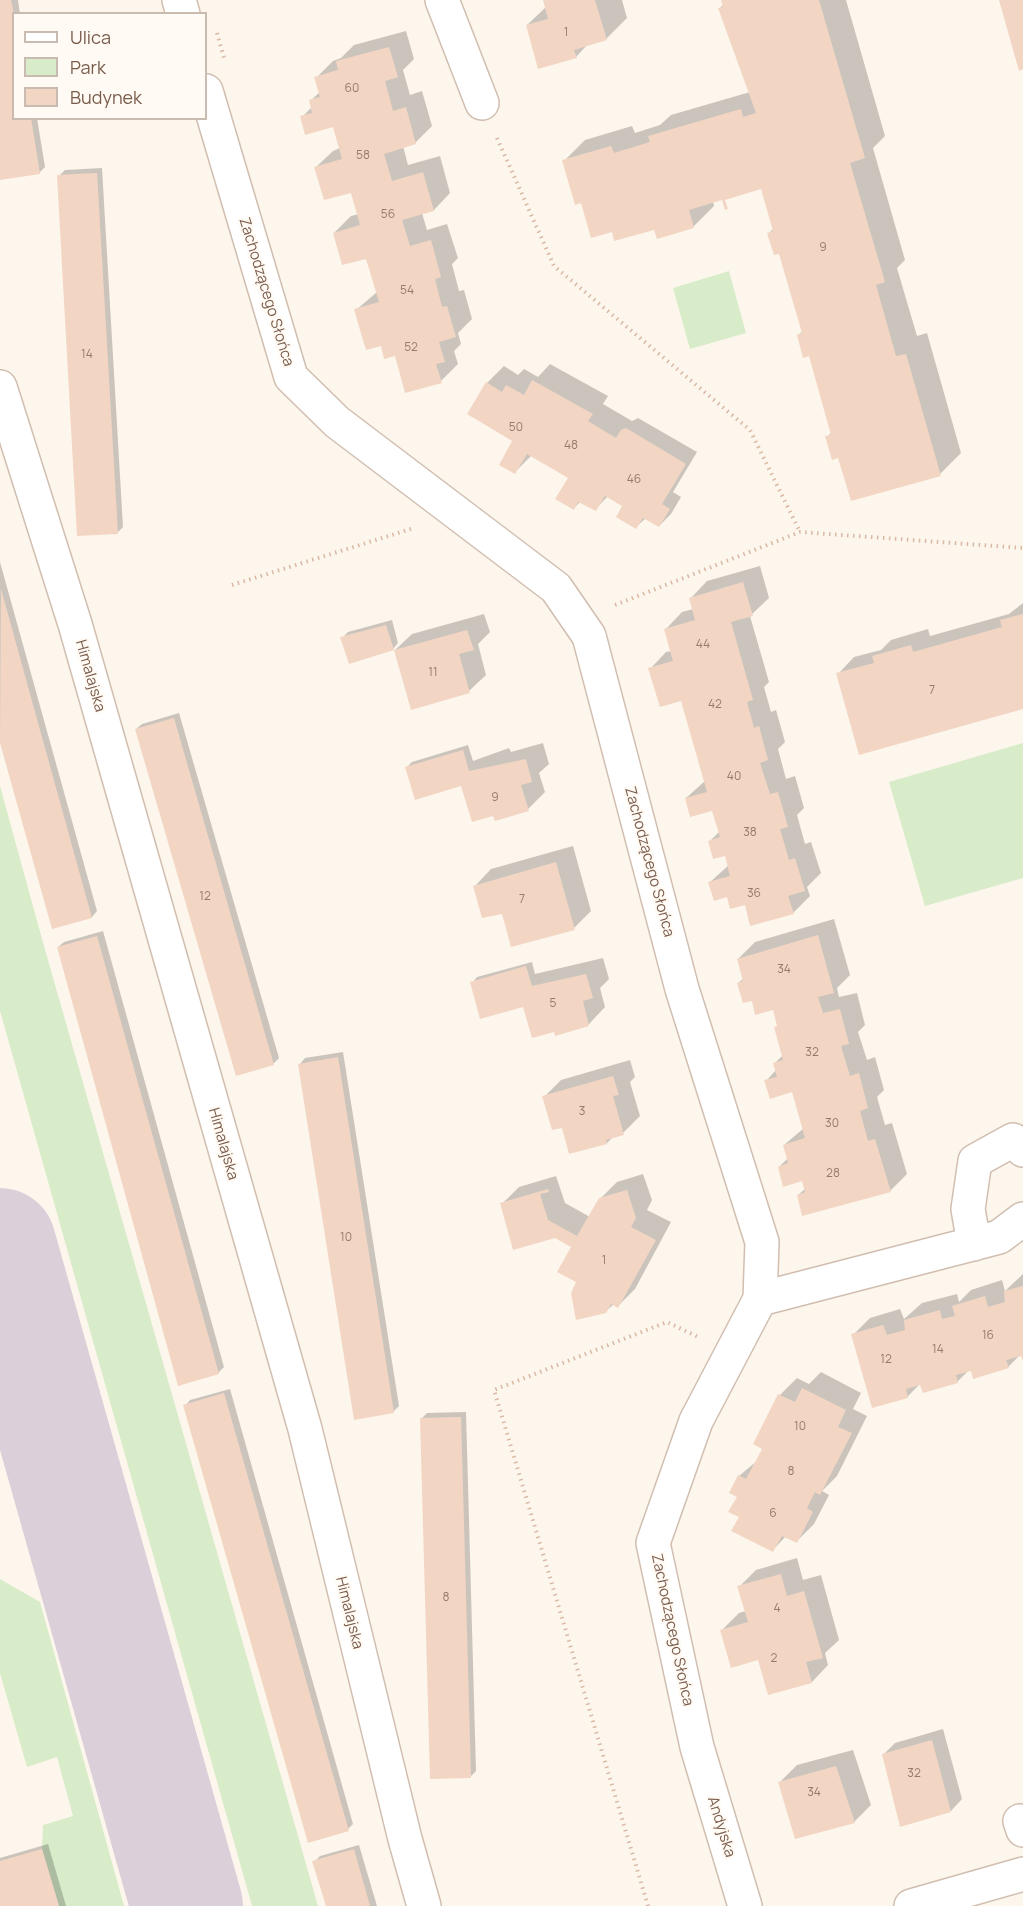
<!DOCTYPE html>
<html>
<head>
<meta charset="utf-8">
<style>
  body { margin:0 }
  #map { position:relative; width:1023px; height:1906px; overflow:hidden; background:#fdf6ec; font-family:Manrope,sans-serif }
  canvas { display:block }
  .legend { position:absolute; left:12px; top:12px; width:195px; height:108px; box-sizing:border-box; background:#fffaf3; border:2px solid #cabbb1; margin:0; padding:8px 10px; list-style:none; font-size:18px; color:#7a5c4d }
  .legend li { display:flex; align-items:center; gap:12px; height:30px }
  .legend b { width:30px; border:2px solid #cabbb1 }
</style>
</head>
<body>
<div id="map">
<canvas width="1023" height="1906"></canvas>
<ul class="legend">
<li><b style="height:8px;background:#fff"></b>Ulica</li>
<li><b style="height:16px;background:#d8ecc9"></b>Park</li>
<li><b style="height:16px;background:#f3d5c3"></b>Budynek</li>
</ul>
</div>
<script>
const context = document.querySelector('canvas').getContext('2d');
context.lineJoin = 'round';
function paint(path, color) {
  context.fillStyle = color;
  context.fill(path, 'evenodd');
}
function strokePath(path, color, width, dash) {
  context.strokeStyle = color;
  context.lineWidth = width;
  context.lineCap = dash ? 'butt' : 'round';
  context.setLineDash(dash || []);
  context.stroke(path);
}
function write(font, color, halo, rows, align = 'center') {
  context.font = font + ' Manrope,sans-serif';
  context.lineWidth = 4.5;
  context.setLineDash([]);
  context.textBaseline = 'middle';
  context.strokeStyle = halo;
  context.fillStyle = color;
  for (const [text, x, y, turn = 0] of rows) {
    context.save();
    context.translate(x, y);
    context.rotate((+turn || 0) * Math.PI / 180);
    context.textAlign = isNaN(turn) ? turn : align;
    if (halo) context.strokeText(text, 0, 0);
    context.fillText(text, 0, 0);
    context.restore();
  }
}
const green = new Path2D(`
  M729 271 746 333 690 349 673 288Z
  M1023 743V878L925 906 889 782Z
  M0 786 42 939 318 1906H252L0 1011Z
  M0 1579 40 1602 124 1906H59L42 1849 43 1825 73 1816 57 1757 27 1767 0 1673Z`);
const shadow = new Path2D(`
  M0 0H18L20 14H14V118H37L45 167 39 173 0 175Z
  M544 0H622L627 18 606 39 588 44 576 57 527 25 546 7Z
  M722 0H846L885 136 873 148 905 260 897 268 917 336 927 333 961 453 940 474 839 456 827 437 832 432 810 354 798 335 803 331 780 252 769 233 774 228 762 187 713 201 714 206 693 227 613 230 582 202 564 161 585 140 632 126 635 133 660 125 671 115 750 92 720 8 724 4Z
  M406 31 414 59 403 70 410 95 422 91 432 126 415 143 403 146 408 165 440 156 450 193 434 210 422 213 427 230 447 224 458 258 452 264 459 291 464 290 472 319 458 333 461 344 454 351 458 364 441 381 382 344 356 310 377 292 367 257 334 233 351 216 359 214 352 191 316 167 333 151 340 148 334 126 302 117 312 107 310 101 320 92 316 78 333 61 341 58 354 45Z
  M102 168 123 527 117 533 59 176 65 170Z
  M550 364 608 396 603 404 632 421 638 418 697 452 673 492 681 497 671 514 659 526 646 518 636 527 624 505 608 496 595 510 580 502 573 509 570 477 532 455 515 472 514 441 487 383 504 366 518 375 524 369 538 377Z
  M0 562 97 911 92 917 53 927 0 738Z
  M760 566 769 598 750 616 769 682 764 687 771 712 776 710 785 742 778 749 786 779 795 776 804 808 797 815 805 844 811 842 821 873 807 887 810 896 793 913 746 903 710 882 729 865 726 854 710 841 720 831 713 809 686 798 705 781 682 699 650 669 666 652 672 651 666 629 682 612 693 609 691 598 707 581Z
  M1023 603V707L838 674 854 657 881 650 891 640 928 629 930 636 1009 614Z
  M484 614 490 632 478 644 486 675 469 691 395 650 412 634Z
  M392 620 398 643 393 649 342 638 348 632Z
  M179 713 279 1058 274 1063 237 1074 136 729 142 724Z
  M543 743 549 764 539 773 545 792 528 809 494 814 462 783 406 768 412 762 468 745 473 761 509 748 511 752Z
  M573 846 591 911 574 928 503 912 475 886 491 869Z
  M834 919 850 975 837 988 839 997 857 993 865 1025 858 1032 867 1060 875 1057 884 1090 877 1097 885 1125 892 1123 907 1174 890 1191 798 1195 806 1188 803 1179 779 1167 788 1158 784 1145 804 1128 793 1090 766 1081 776 1070 774 1064 783 1055 779 1024 774 1008 753 999 738 983 744 978 738 959 755 942Z
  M103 931 224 1367 218 1373 58 947 64 942Z
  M603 958 609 979 600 988 605 1007 589 1024 555 1030 524 1004 472 983 477 977 532 962 535 974Z
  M343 1052 399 1406 393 1412 300 1064 305 1058Z
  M630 1060 635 1077 630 1082 640 1116 623 1133 613 1137 607 1143 563 1126 544 1097 561 1080Z
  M643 1174 652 1200 647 1210 671 1222 635 1289 618 1306 614 1304 605 1312 578 1282 573 1247 502 1204 519 1187 556 1176 565 1203 590 1217 600 1199 617 1182Z
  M1023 1274V1357L1022 1353 1008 1367 969 1370 957 1382 921 1383 907 1397 853 1335 870 1318 900 1309 904 1319 922 1303 957 1294 959 1302 971 1290 1002 1280 1005 1291Z
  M821 1372 861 1393 853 1409 867 1416 837 1476 822 1491 829 1495 814 1524 797 1541 786 1536 773 1550 741 1516 739 1476 758 1460 764 1448 780 1395 797 1378 809 1384Z
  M230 1389 353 1824 348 1829 185 1406 190 1400Z
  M466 1412 476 1771 470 1777 422 1418 427 1413Z
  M797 1558 803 1580 821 1575 839 1640 825 1653 828 1665 812 1682 759 1658 722 1630 739 1613 746 1611 739 1587 756 1570Z
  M943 1729 962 1799 951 1811 883 1755 895 1743Z
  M853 1750 871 1805 854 1822 780 1782 797 1765Z
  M48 1844 66 1906H0V1858Z
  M359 1845 377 1906H327L314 1862 320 1856Z`);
const taxiway = new Path2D(`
  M0 1244 187 1906`);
const building = new Path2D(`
  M0 0H11L14 14V118H31L40 174 0 180Z
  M543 0H595L607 40 574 50 577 58 538 69 526 25 548 19Z
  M721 0H819L865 158 850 163 885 282 876 285 896 356 906 354 941 476 851 501 838 458 832 460 825 436 831 435 809 356 803 358 797 335 802 333 779 254 774 255 767 233 773 231 761 189 725 200 728 209 725 210 722 200 689 210 694 228 657 239 654 230 614 241 612 232 591 238 581 203 575 205 562 160 611 146 614 153 650 142 648 136 741 109 743 117 756 113 718 8 723 7Z
  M999 0H1023V69L1019 71Z
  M389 47 398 77 385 81 393 111 406 107 416 144 384 154 392 181 423 172 434 211 402 220 410 246 431 240 441 277 435 279 442 307 447 306 456 337 439 342 445 362 436 364 442 383 405 393 395 356 384 359 381 346 366 350 360 330 354 309 379 302 366 259 342 265 333 233 360 225 351 193 324 200 314 167 342 159 333 127 305 135 300 116 312 113 309 100 320 97 314 77 338 70 336 61Z
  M97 173 118 534 77 536 57 175Z
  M532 380 593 414 588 421 616 438 621 430 626 428 686 464 662 504 670 509 659 527 643 518 636 529 616 517 622 506 605 496 596 511 578 502 574 510 555 499 568 478 527 454 515 474 499 465 512 441 467 414 486 382 502 392 506 385 524 395Z
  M743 582 753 616 731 622 753 700 747 702 754 728 759 726 768 760 760 763 770 794 778 792 788 827 780 829 789 860 795 858 805 891 788 896 794 914 750 926 745 905 730 909 727 897 714 901 708 882 730 876 725 856 713 859 708 841 720 837 712 811 690 817 685 798 707 792 681 701 660 707 648 668 673 661 664 629 695 620 689 598Z
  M1 589 92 918 52 929 0 743Z
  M1023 614V709L859 755 836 673 874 663 872 656 911 645 913 652 1002 627 1000 620Z
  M386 625 394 650 349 664 340 637Z
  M467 630 474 650 459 654 470 693 411 710 394 650Z
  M174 718 274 1065 236 1076 135 729Z
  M463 750 469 771 526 759 532 782 521 785 529 811 495 821 493 816 472 822 461 786 415 800 405 767Z
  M556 862 575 930 511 947 502 914 482 918 473 886Z
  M818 935 834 993 818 997 823 1013 840 1009 849 1044 841 1046 850 1076 859 1073 868 1108 860 1111 868 1141 875 1139 891 1192 802 1216 797 1195 805 1192 802 1181 783 1187 778 1167 788 1163 783 1145 805 1138 792 1092 770 1099 764 1080 777 1077 773 1063 783 1060 774 1027 777 1026 773 1010 755 1015 752 1001 743 1003 737 983 743 981 737 959Z
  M97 936 219 1374 178 1386 57 947Z
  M526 966 532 986 586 974 593 998 583 1001 589 1026 555 1036 554 1032 532 1038 523 1007 480 1019 470 982Z
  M338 1057 394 1413 354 1420 298 1064Z
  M613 1076 619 1095 613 1096 624 1135 606 1140 607 1144 569 1154 562 1128 552 1130 542 1096Z
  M548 1189 549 1192 540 1194 548 1220 577 1236 599 1198 627 1190 636 1218 631 1227 656 1240 618 1308 611 1304 606 1313 576 1320 571 1293 576 1282 557 1272 571 1247 555 1238 513 1250 500 1203Z
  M1023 1286V1361L1021 1356 1006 1360 1009 1368 973 1379 971 1371 956 1375 958 1383 923 1393 920 1385 906 1389 908 1398 872 1408 851 1334 883 1325 887 1335 905 1330 904 1320 940 1310 942 1319 955 1316 952 1306 985 1296 988 1307 1005 1302 1004 1291Z
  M802 1388 846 1410 838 1427 852 1433 820 1495 815 1492 807 1508 813 1512 797 1543 782 1536 773 1552 731 1531 739 1517 728 1512 737 1497 729 1493 738 1475 746 1479 762 1449 753 1444 778 1394 795 1402Z
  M224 1393 349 1831 308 1843 183 1405Z
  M461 1417 471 1778 430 1779 420 1418Z
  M781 1574 787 1596 804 1591 823 1658 806 1662 812 1683 768 1695 758 1660 731 1668 720 1630 748 1622 737 1586Z
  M932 1740 951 1812 900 1827 882 1754Z
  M836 1766 855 1823 795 1839 778 1782Z
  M42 1849 59 1906H0V1861Z
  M354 1849 370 1906H326L312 1861Z`);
const path = new Path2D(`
  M217 33 224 58
  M497 138 554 266 750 430 800 532
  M232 585 414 528
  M615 605 800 532 1023 548
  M648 1906 494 1390 667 1322 698 1337`);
const minor = new Path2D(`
  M179 0 183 14
  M442 0 482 103
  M206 91 291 377 337 422 556 588 589 636 682 989 762 1242 760 1299 696 1421 653 1543 697 1747 745 1906
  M0 387 75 624 305 1429 405 1839 424 1906
  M974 1244 968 1209 975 1161 1013 1140 1023 1150
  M760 1299 999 1237 1023 1219
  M1020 1821 1023 1830
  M911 1906 1023 1874`);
const numberNames = [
  ["1",566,33],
  ["60",352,89],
  ["58",363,156],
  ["56",388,215],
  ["9",823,248],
  ["54",407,291],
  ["52",411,348],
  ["14",87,355],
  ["50",516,428],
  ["48",571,446],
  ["46",634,480],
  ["44",703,645],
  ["11",433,673],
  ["7",932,691],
  ["42",715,705],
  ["40",734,777],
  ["9",495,798],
  ["38",750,833],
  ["36",754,894],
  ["12",205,897],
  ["7",522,900],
  ["34",784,970],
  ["5",553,1004],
  ["32",812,1053],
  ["3",582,1112],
  ["30",832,1124],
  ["28",833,1174],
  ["10",346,1238],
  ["1",604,1261],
  ["16",988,1336],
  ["14",938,1350],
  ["12",886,1360],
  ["10",800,1427],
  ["8",791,1472],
  ["6",773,1514],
  ["8",446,1598],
  ["4",777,1609],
  ["2",774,1659],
  ["32",914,1774],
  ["34",814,1793]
];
const streetNames = [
  ["Zachodzącego Słońca",266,292,73],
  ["Himalajska",90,676,74],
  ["Zachodzącego Słońca",649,862,75],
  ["Himalajska",223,1144,74],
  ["Himalajska",349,1613,76],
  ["Zachodzącego Słońca",672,1630,78],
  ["Andyjska",721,1827,73]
];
paint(green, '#d8ecc9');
paint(shadow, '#0003');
strokePath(taxiway, '#dbcfda', 112);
paint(building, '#f3d5c3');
strokePath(minor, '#d1beb0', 36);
strokePath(path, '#d9b8a5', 4, [1.5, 4.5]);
strokePath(minor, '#fff', 33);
write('12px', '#987a6a', null, numberNames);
write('15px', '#7a5c4d', '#fffaf3', streetNames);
</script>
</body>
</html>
